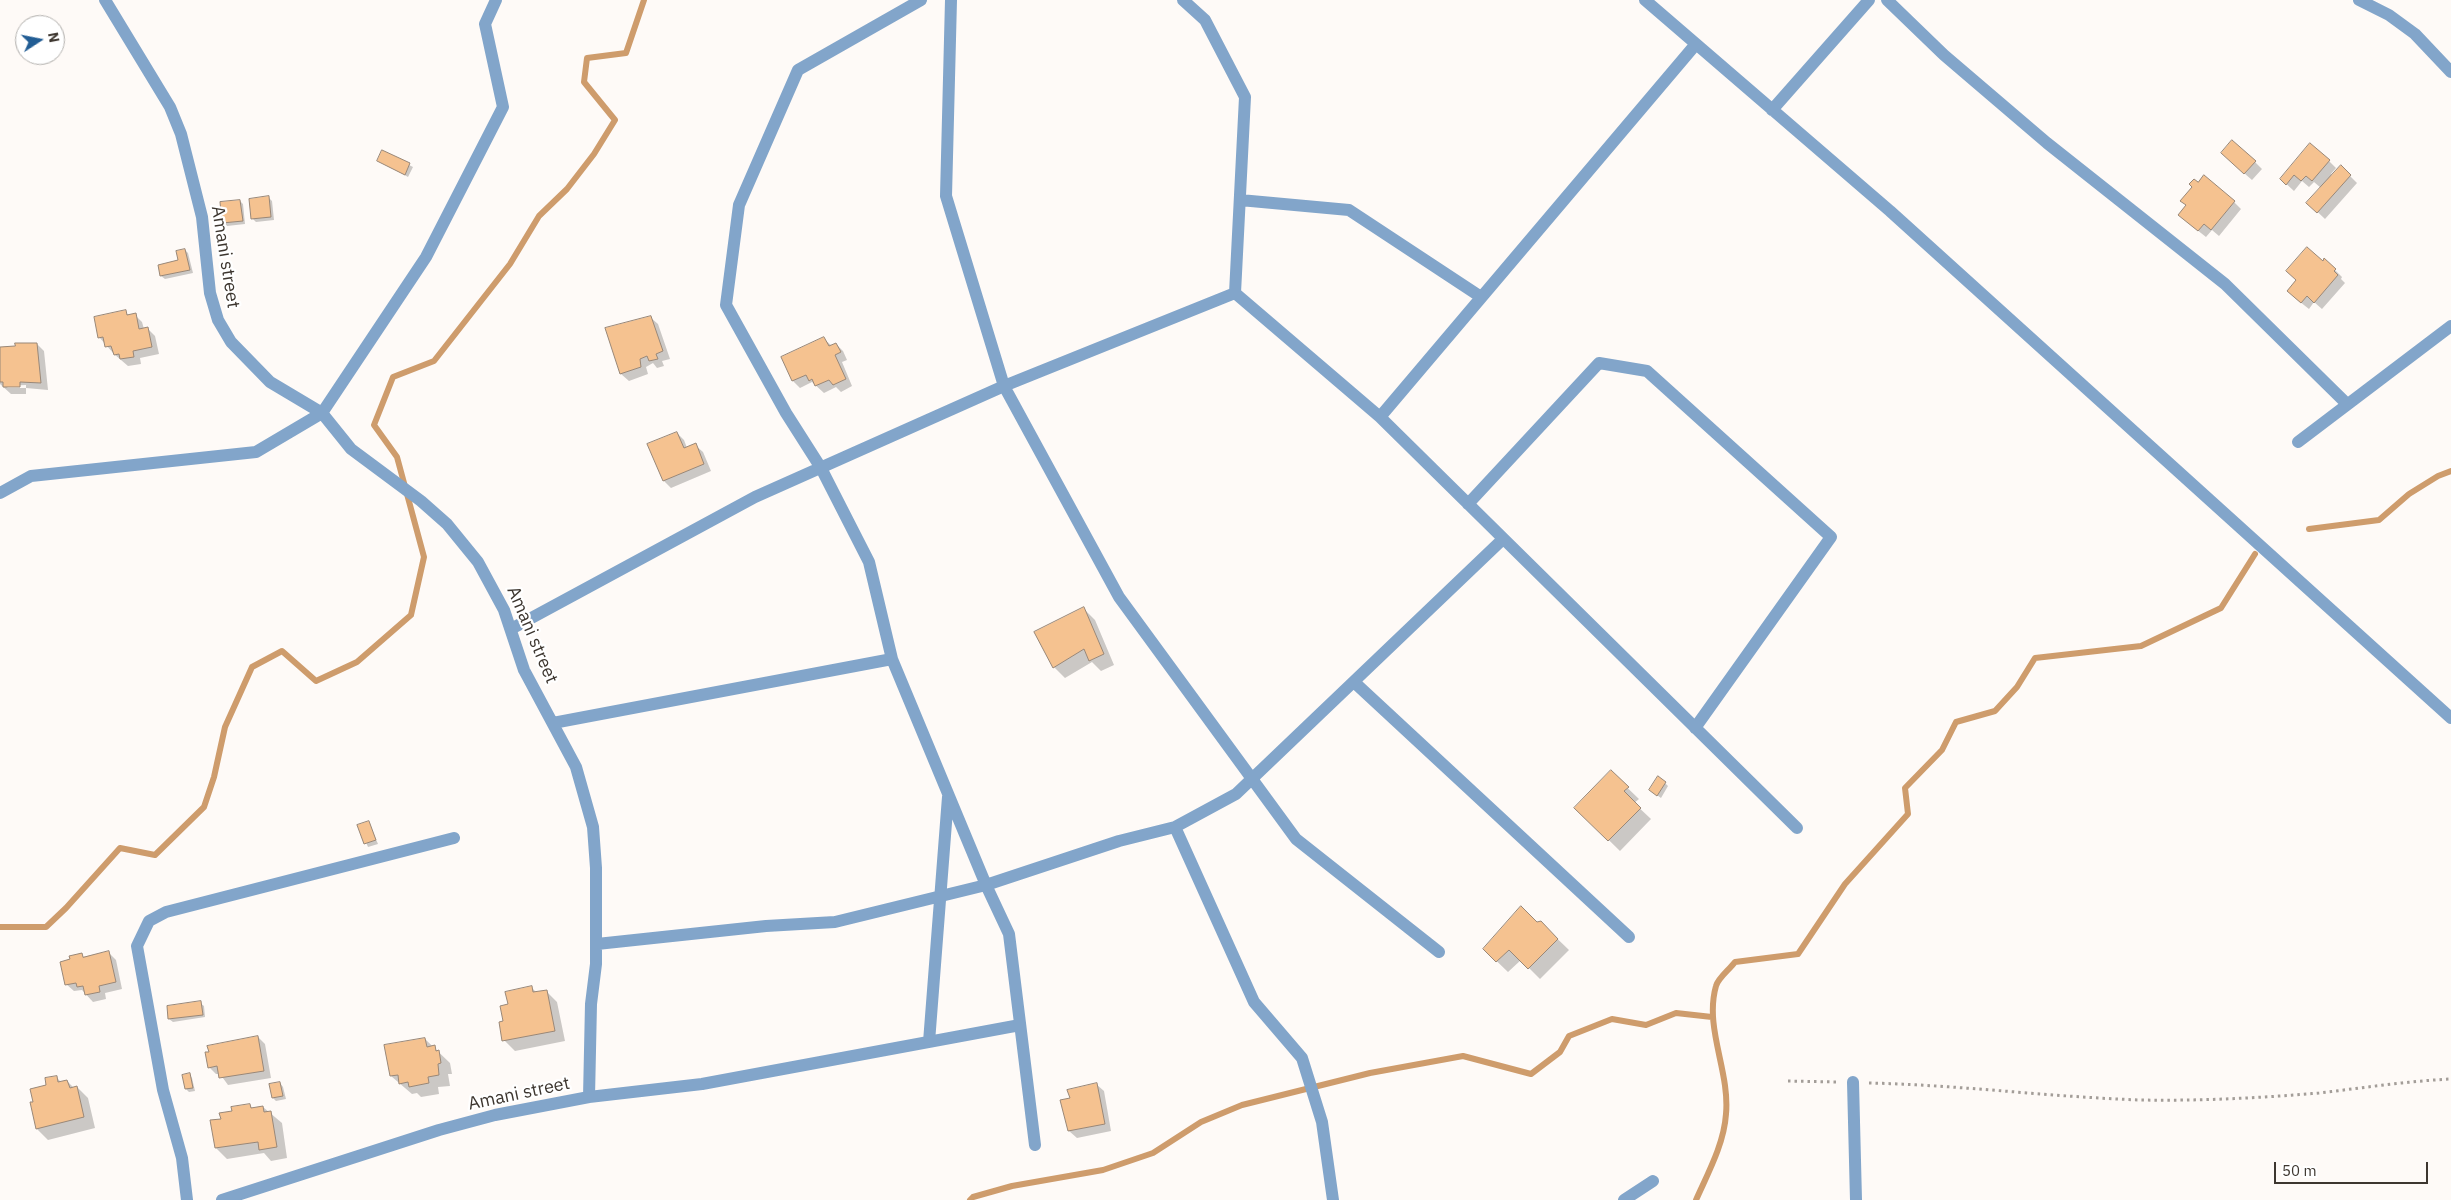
<!DOCTYPE html>
<html>
<head>
<meta charset="utf-8">
<style>
  body { margin:0 }
  #map { position:relative; width:2451px; height:1200px; overflow:hidden; background:#fefaf7; font-family:"IBM Plex Sans",sans-serif }
  canvas { display:block }
  .north { position:absolute; left:15px; top:15px; width:50px; height:50px; box-sizing:border-box; background:#fff; border:1px solid #b1afac; border-radius:50%; rotate:79deg; font-size:14px; font-weight:700; line-height:20px; text-align:center; color:#3d362f }
  .north::after { content:''; display:block; margin:auto; width:18px; height:22px; background:#225d94; clip-path:polygon(50% 0,100% 100%,50% 72%,0 100%) }
  .scale { position:absolute; left:2274px; top:1162px; width:154px; height:22px; box-sizing:border-box; border:2px solid #3d362f; border-top:0; padding-left:6px; font-size:15px; line-height:18px; white-space:nowrap; color:#3d362f; -webkit-text-stroke:4px #fff; paint-order:stroke }
</style>
</head>
<body>
<div id="map">
<canvas width="2451" height="1200"></canvas>
<div class="north">N</div>
<div class="scale">50 m</div>
</div>
<script>
const context = document.querySelector('canvas').getContext('2d');
context.lineJoin = 'round';
function paint(path, color) {
  context.fillStyle = color;
  context.fill(path, 'evenodd');
}
function strokePath(path, color, width, dash) {
  context.strokeStyle = color;
  context.lineWidth = width;
  context.lineCap = dash ? 'butt' : 'round';
  context.setLineDash(dash || []);
  context.stroke(path);
}
function write(font, color, halo, rows, align = 'center') {
  context.font = font + ' "IBM Plex Sans",sans-serif';
  context.lineWidth = 4.5;
  context.setLineDash([]);
  context.textBaseline = 'middle';
  context.strokeStyle = halo;
  context.fillStyle = color;
  for (const [text, x, y, turn = 0] of rows) {
    context.save();
    context.translate(x, y);
    context.rotate((+turn || 0) * Math.PI / 180);
    context.textAlign = isNaN(turn) ? turn : align;
    if (halo) context.strokeText(text, 0, 0);
    context.fillText(text, 0, 0);
    context.restore();
  }
}
const shadow = new Path2D(`
  M383 152 413 167 408 177 379 161Z
  M2229 160 2255 162 2262 169 2252 180Z
  M2329 161 2336 168 2331 174 2332 176 2341 167 2357 183 2325 219 2308 203 2321 188 2314 182 2309 187 2302 181 2294 191 2281 179Z
  M269 198 272 201 274 220 256 222 253 219Z
  M240 201 243 204 245 224 227 226 224 222Z
  M2234 202 2241 209 2219 236 2212 230 2206 237 2187 222V206Z
  M185 250 188 253 193 273 165 279 161 276 159 266 180 261Z
  M2323 262 2335 270 2342 277 2341 279 2345 283 2322 309 2314 302 2309 309 2295 298 2297 281Z
  M125 312 129 316 135 315 142 322 144 329 147 328 155 336 159 354 140 358 141 364 128 366 114 354 99 337Z
  M650 317 658 324 670 359 662 361 664 366 657 368 653 363 646 367 648 374 629 381 621 374Z
  M824 339 832 346 836 344 843 351 847 360 842 362 852 386 841 392 836 387 824 393 812 382 800 388 793 381 783 358Z
  M37 344 44 351 48 390 26 388V394H11L0 384V348ZM26 385V388H8L5 386Z
  M677 433 684 440 687 448 695 445 703 452 711 471 671 488 664 481 649 445Z
  M1084 609 1095 620 1114 665 1101 671 1092 662 1065 678 1054 667 1036 633Z
  M1611 772 1639 799 1634 803 1651 819 1620 851 1576 808Z
  M1665 783 1668 786 1661 798 1654 793Z
  M369 823 378 844 368 847 359 826Z
  M1540 922 1569 950 1540 979 1521 960 1508 972 1484 949Z
  M108 952 116 960 122 989 105 993 106 999 93 1002 82 990 74 991 66 984 81 955 85 958Z
  M532 988 537 993 546 991 557 1002 565 1041 515 1051 504 1040V1022L509 1005Z
  M200 1003 204 1006 205 1017 173 1022 169 1019Z
  M258 1037 265 1044 271 1078 228 1085 220 1074H216L209 1067Z
  M425 1039 450 1063 452 1074H448L450 1086 438 1087 439 1094 421 1097 417 1093 412 1094 391 1076Z
  M189 1074 192 1078 195 1091 189 1092 186 1089Z
  M56 1077 61 1082 67 1081 74 1088 77 1087 88 1098 95 1128 48 1140 37 1129 35 1103Z
  M280 1083 283 1087 286 1099 276 1101 273 1098Z
  M1096 1084 1104 1091 1111 1131 1077 1138 1069 1131 1072 1099Z
  M249 1105 253 1109 263 1107 282 1123 287 1158 271 1161 264 1153 227 1159 216 1148 212 1121 222 1120Z`);
const stream = new Path2D(`
  M2309 529 2379 520 2409 494 2438 476 2451 471
  M0 927H46L66 908 120 848 155 855 204 807 214 777 225 727 252 667 282 651 316 681 357 662 411 615 424 557 397 457 374 425 393 377 434 361 510 264 539 216 567 189 594 154 615 120 584 82 587 58 626 53 644 0
  M970 1200 973 1197 1012 1186 1103 1170 1153 1153 1201 1122 1242 1105 1370 1073 1463 1056 1531 1074 1560 1052 1569 1036 1612 1019 1646 1025 1676 1013 1712 1017
  M1696 1200C1708 1173 1724 1144 1726 1114 1730 1071 1704 1028 1716 986 1718 978 1730 969 1735 962L1798 954 1845 884 1908 814 1905 788 1942 750 1956 722 1995 711 2017 687 2035 658 2141 646 2221 608 2255 554`);
const building = new Path2D(`
  M2232 140 2256 161 2244 174 2221 153Z
  M2310 143 2330 160 2312 181 2306 176 2301 181 2294 175 2286 185 2280 179Z
  M382 150 410 163 405 175 377 161Z
  M2341 165 2351 175 2317 213 2306 203Z
  M2204 175 2235 201 2211 230 2204 224 2198 231 2178 215 2186 205 2180 201 2192 187 2189 184 2194 179 2198 182Z
  M269 196 271 217 251 219 249 199Z
  M240 200 243 221 222 223 220 202Z
  M2307 247 2323 261 2324 258 2336 269 2334 271 2338 275 2314 303 2307 296 2301 303 2287 291 2296 280 2286 271Z
  M185 249 190 270 160 276 158 265 178 260 176 251Z
  M126 310 127 315 136 313 139 329 148 327 152 347 133 351 134 357 120 359 119 354 114 355 111 346 105 347 103 337 98 338 94 317Z
  M651 316 663 351 656 354 658 359 649 361 647 356 640 359 641 367 620 374 605 328Z
  M824 337 829 346 836 343 841 352 835 355 846 379 833 385 829 380 815 386 812 379 809 381 806 375 792 381 781 357Z
  M15 343H37L41 383 20 382V387H3V382H0V347L15 346Z
  M677 432 684 448 696 443 704 464 663 481 647 444Z
  M1084 607 1104 654 1089 661 1084 649 1053 668 1034 632Z
  M1611 770 1629 787 1624 791 1641 808 1608 841 1574 808Z
  M1658 776 1666 782 1657 796 1649 790Z
  M369 821 376 840 364 844 357 825Z
  M1521 906 1537 922 1541 921 1558 939 1528 969 1509 950 1496 962 1483 949Z
  M109 951 116 982 99 986 100 992 85 995 83 986 77 987 76 983 65 985 60 962 70 959 69 956 82 953 83 957Z
  M532 986 533 992 547 990 555 1031 502 1041 499 1022 503 1021 500 1006 508 1004 505 992Z
  M201 1001 203 1015 168 1019 167 1006Z
  M258 1036 264 1071 219 1078 217 1066 208 1068 205 1052H209L207 1046Z
  M425 1038 427 1047 435 1045 436 1051 439 1050 441 1063 438 1064 439 1075 428 1077 429 1083 409 1087 408 1082 399 1084 398 1075 390 1076 384 1045Z
  M190 1073 193 1088 185 1089 182 1075Z
  M57 1076 58 1082 67 1080 70 1088 77 1086 84 1117 36 1129 30 1102H33L30 1089 46 1085 45 1078Z
  M280 1082 283 1096 272 1098 269 1084Z
  M1097 1083 1105 1124 1068 1131 1060 1100 1070 1098 1067 1090Z
  M250 1104 251 1108 263 1106 264 1112 271 1111 277 1147 259 1150 258 1142 215 1148 210 1120 221 1119 219 1113 232 1111 231 1107Z`);
const path = new Path2D(`
  M1788 1081 1837 1082
  M1869 1083C1960 1085 2050 1097 2141 1100 2200 1101 2260 1098 2319 1093 2363 1088 2407 1081 2451 1079`);
const minor = new Path2D(`
  M105 0 170 107 181 134 202 217 210 293 218 320 231 342 270 382 322 413 351 449 421 501 447 524 478 562 504 610 524 670 576 767 593 827 596 868V964L591 1004 589 1097 495 1115 439 1130 222 1200
  M921 0 798 70 739 205 726 305 786 413 821 468 869 562 892 659 986 885 1009 934 1035 1145
  M951 0 946 196 1004 386 1119 597 1296 839 1439 952
  M1183 0 1205 20 1245 97 1235 293
  M1645 0 1890 211 2451 718
  M1887 0 1944 55 2047 143 2225 284 2347 404
  M2359 0 2389 15 2415 34 2451 72
  M1772 110 1869 0
  M1240 200 1349 210 1481 297
  M1380 417 1696 44
  M2298 442 2451 326
  M0 493 31 476 256 452 322 413 426 257 503 107 485 24 496 0
  M1468 504 1599 363 1647 371 1831 537 1695 728
  M511 629 755 497 1004 386 1235 293 1380 417 1797 828
  M1354 682 1629 937
  M553 723 892 659
  M1175 827 1254 1002 1302 1058 1322 1122 1333 1200
  M597 944 766 926 835 922 986 885 1119 841 1175 827 1236 794 1503 539
  M929 1042 948 797
  M1853 1082 1856 1200
  M589 1097 702 1084 1020 1025
  M187 1200 182 1158 163 1090 137 946 149 921 166 912 454 838
  M1624 1200 1653 1181`);
const streetNames = [
  ["Amani street",225,257,81],
  ["Amani street",532,635,67],
  ["Amani street",519,1094,-12]
];
paint(shadow, '#0003');
strokePath(stream, '#ce9c6c', 6);
paint(building, '#f5c290');
strokePath(building, '#998777', 1);
strokePath(path, '#a39d98', 3, [2.5, 4]);
strokePath(minor, '#82a5ca', 12);
write('18px', '#3d362f', '#fff', streetNames);
</script>
</body>
</html>
